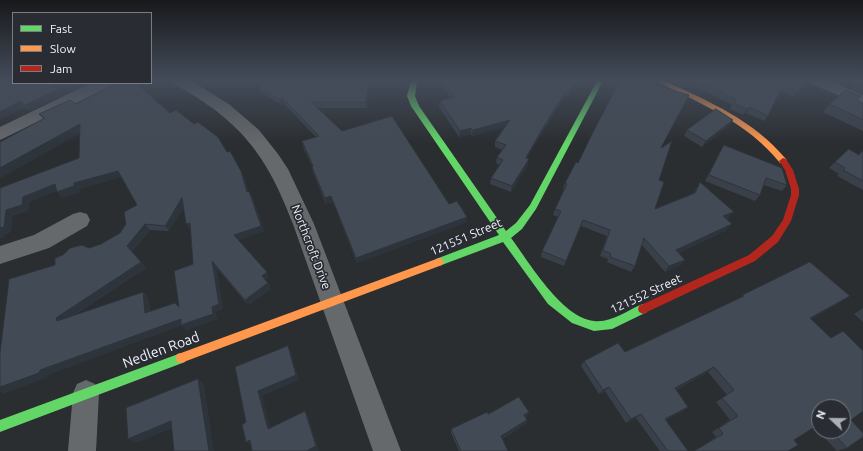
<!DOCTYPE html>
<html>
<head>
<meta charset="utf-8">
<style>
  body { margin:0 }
  #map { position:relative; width:863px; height:451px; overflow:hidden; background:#2b2e31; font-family:Ubuntu,sans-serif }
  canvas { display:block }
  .legend { position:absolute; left:12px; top:12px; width:140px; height:72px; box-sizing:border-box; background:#292d33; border:1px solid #797d82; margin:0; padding:5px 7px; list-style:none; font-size:12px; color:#f1f4f9 }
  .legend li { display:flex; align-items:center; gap:8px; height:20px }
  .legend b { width:20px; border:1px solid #797d82 }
  .north { position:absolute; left:811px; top:399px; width:40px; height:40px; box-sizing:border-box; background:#292d33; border:1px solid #797d82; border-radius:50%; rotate:292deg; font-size:11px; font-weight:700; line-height:16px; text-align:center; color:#f1f4f9 }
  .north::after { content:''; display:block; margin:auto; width:14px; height:18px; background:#acafb3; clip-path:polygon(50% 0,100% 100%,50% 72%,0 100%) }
</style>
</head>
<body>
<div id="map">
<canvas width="863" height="451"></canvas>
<ul class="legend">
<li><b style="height:5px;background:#63d668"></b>Fast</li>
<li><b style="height:5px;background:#ff974d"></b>Slow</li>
<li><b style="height:5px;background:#b3261e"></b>Jam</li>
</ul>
<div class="north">N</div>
</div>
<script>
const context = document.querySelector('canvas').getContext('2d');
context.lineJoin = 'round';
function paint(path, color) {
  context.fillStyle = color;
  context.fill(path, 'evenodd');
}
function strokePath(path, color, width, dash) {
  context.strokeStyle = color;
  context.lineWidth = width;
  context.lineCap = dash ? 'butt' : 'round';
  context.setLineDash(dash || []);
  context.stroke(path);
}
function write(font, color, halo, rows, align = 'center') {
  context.font = font + ' Ubuntu,sans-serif';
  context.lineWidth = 3.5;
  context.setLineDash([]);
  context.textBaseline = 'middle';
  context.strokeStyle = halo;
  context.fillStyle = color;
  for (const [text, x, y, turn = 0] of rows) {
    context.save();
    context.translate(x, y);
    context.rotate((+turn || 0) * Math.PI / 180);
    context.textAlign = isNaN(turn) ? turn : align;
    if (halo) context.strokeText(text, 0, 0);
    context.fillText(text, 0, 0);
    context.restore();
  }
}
const street = new Path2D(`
  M172 81H192L230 105 259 130 278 154 288 169 314 224 401 451H373L293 224C267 155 240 120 174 84Z
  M810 81H831L863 95V106L812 84Z
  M91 83H113L111 86 0 140V127Z
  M80 212 87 214 90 220 87 226 49 248 0 264V246L34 235 73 214Z
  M86 380 95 384 99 393 96 451H68L73 393 77 384Z`);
const fast = new Path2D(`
  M411 81H417L415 96 419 106 506 231 516 223 530 205 597 81H603L536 209 522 229 511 238C529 262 562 318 594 321 612 323 627 310 643 304L647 306 648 309 647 312 612 329 594 331 572 323 548 304 503 242 439 266 436 265 434 262 436 259 499 235 411 106 407 96Z
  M181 353 185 354 186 358 185 362 0 432V420Z`);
const slow = new Path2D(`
  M657 81H665C710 102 753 120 786 159L787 161 786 163H780C747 122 703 105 658 82Z
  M439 258 442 259 444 262 442 265 181 363 177 362 176 358 177 354 181 353Z`);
const jam = new Path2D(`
  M783 158 786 159 793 170 799 189V195L791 221 778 242 755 261 647 312 643 314 639 312 638 309 639 306 749 255 772 236 783 220 791 195V189L785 170 779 161Z`);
const wall = new Path2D(`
  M262 81H370L367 108H317L342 131 467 217V222L357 263 333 202 326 204 313 172 312 167V166L303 147 302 141 316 137 284 104 282 105 261 93 259 87 266 83Z
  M438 81H577L568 96H565L549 121 527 158 528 165 511 192 490 184 491 178 500 165 496 163 497 157 502 150 495 147V141L505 127 472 136 471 134 459 137 439 107 440 101 450 98Z
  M685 81H811L809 83 793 97 780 91 768 116 764 121 746 113 743 115 730 109 732 105Z
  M863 81V94L851 88 856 82Z
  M13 83H74L57 91 61 96 30 111 25 107 0 120Z
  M144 91 170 113 227 152 241 171 244 177 248 191 252 197 264 231 238 240 269 277 265 280 268 283 271 289 248 305 216 267 223 309 215 312 217 319 186 330 182 325 47 375V377L4 393 0 391V353L55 265 89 248 101 244 120 233 126 224 137 205 121 177 79 189 80 192 62 198 56 191 29 202 28 211 12 216 11 232 4 235V238L0 188 79 158 80 133 0 178 43 119 39 114 76 104ZM184 207 190 230 191 229 193 264 179 307 150 312 148 297 143 292 73 316 146 268 132 252 150 230 169 231Z
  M857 101 863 103V131L823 112 830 104Z
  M729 126 702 147 684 136 687 130Z
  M724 145 787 185 782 191 764 185 760 195 755 201 705 181 720 151Z
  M661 148 659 180 655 209 694 193 700 182 729 218 726 219 727 230 679 253 685 260 681 265 665 272 642 245 635 266 631 272 607 262 608 259 600 256 607 236 581 226 564 266 541 257 542 251 558 217 553 215 555 209 564 189H563L565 183 578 163Z
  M863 152V190L837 176 839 174 829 168 835 162 859 155Z
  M743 295 841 302 811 319 851 420 847 448 837 451 814 427 794 440 788 451H694L716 437 712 432 730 420 716 402 727 395 708 372 676 390 688 407 683 411 666 420 688 451H660L636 418 626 423 605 391 599 394 581 366 584 361 625 352 740 298ZM819 407 843 431H819Z
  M863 308V322L854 314Z
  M529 412 526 418 527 420 525 424 502 439 508 451H459L451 433V429L488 414Z`);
const shadedWall = new Path2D(`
  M369 81H370L367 108 366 102Z
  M575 81H577L568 96 569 91Z
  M809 81H811L809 83 793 97 797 91Z
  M57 83H74L57 91 61 96 30 111 25 105 51 86Z
  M567 90 565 96 526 160 528 154Z
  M282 98 284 104 282 105 280 100Z
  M20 101 25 107 0 120V112Z
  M750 107 746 113 743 115 747 109Z
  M510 120 509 126 472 136 473 130Z
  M733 120 729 126 702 147 706 141Z
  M80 124 85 130 0 178V168Z
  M471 128V134L459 137 460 131Z
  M529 159 528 165 511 192 512 186Z
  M118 171 122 177 79 189 80 192 62 198 57 192 74 183Z
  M241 171 244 177 250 198 247 192Z
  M55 184 60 190 29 202 28 211 12 216 11 232 4 235V238L0 239V228L6 210 23 197Z
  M249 191 264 231 237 241 234 235Z
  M331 196 333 202 326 204 325 198Z
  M182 198 186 204 169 231 165 226Z
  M734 212 729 218 719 222 723 216Z
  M467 217V222L357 263 356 258Z
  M190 223 194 228 190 230 186 224Z
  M145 224 150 230 132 252 146 268 62 323 57 321 56 318Z
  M732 224 727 230 672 256 676 250Z
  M685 260 681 265 665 272 669 266Z
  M212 261 216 267 223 309 215 312 217 319 186 330 182 325 47 375V377L4 393 0 391V387L40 370 212 307Z
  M267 272 269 277 264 281 262 276Z
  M268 283 271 289 248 305 245 300Z
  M143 292 148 297 150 318 145 313Z
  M850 296 841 302 803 324 810 318Z
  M288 346 291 352 299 380 262 396 272 433 268 429 258 391Z
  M714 367 708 372 669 393 675 388Z
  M198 379 204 384 214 451H209Z
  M609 387 605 391 599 394 603 390Z
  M688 407 683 411 660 424 665 419Z
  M305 411 308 416 319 450 318 451H308Z
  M529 412 527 417 522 420 524 415Z
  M641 414 636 418 626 423 631 419Z
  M527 420 525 424 499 440 501 436Z
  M171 421 178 426 136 443 128 439Z
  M250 440 251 446 246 442Z`);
const building = new Path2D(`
  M0 81H13V83H57L51 86 57 90 25 105 20 101 0 112Z
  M270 81H369L366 102H311L342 131 392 116 449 204 457 201 467 217 356 258 331 196 325 198 312 167 313 166 302 141 319 136 282 98 280 100 259 87Z
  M442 81H575L569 91 567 90 550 116 528 154 526 158 529 159 512 186 491 178 503 160 497 157 506 145 495 141 510 120 473 130 471 128 460 131 440 101 454 97Z
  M620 81H640L689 95 661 148 672 141 659 180 664 182 655 209 695 193 700 182 734 212 723 216 732 224 676 250 685 260 669 266 644 238 635 266 610 257 611 254 603 250 610 230 583 220 566 261 542 251 561 211 555 209 567 184 565 183 576 162 578 163 591 136Z
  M699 81H809L797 91 783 85 768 116 750 107 747 109 734 103 735 99Z
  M858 81H863V86L856 82Z
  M117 83H136L142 86 140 87 170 113 176 110 194 124 198 122 218 137 227 152 230 151 241 171 247 192 249 191 261 226 234 235 267 272 262 276 268 283 245 300 212 261 219 304 212 307 213 314 181 325V319L40 370 39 373 0 387V353L9 279 55 265V258L63 255 70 248 82 245 89 248 101 244 120 233 126 224 124 212 137 205 118 171 74 183V186L57 192 55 184 23 197 22 205 6 210 4 227 0 228V188L79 158 80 124 0 168V142L45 118 39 114 70 100 76 104ZM182 198 186 224 190 223 193 264 174 271 179 307 175 303 145 313 143 292 57 321 56 318 141 262 127 246 145 224 165 226Z
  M846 90 861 96 857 100 863 103V120L830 104Z
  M716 109 733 120 706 141 687 130Z
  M724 145 782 168 787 185 766 178 760 195 709 175Z
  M849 149 859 155 862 151 863 152V181L843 170 845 168 835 162Z
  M810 262 850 296 810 318 831 338 843 331 863 351V411L851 420 863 433V437L847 448 831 431H843V407H819V424L794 440 798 445 788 451H694L723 434 719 428 738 416 722 398 734 390 714 367 675 388 688 407 665 419 688 451H668L641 414 631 419 609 387 603 390 584 361 618 343 625 352 744 296 743 295Z
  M288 346 296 375 258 391 268 429 305 411 316 446 308 450V451H252L250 440 246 442 242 425 246 422 235 367Z
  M198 379 209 451H174L171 421 128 439 126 408Z
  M519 397 529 412 524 415 527 420 501 436 508 451H461L451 429 487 412 488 414Z`);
const streetNames = [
  ["121551 Street",466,237,-23],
  ["Northcroft Drive",311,247,69],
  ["121552 Street",646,294,-25]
];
const nearStreetnames = [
  ["Nedlen Road",161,350,-20]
];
paint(street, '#66696b');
paint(fast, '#63d668');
paint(slow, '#ff974d');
paint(jam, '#b3261e');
paint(wall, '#394049');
paint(shadedWall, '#2e343c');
paint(building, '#424a55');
strokePath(building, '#2e343c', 1);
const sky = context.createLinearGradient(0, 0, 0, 144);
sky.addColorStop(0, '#18191b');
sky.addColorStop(0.56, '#444c5a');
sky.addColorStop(1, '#444c5a00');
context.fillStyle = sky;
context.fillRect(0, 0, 863, 144);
write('12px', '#f1f4f9', '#292d33', streetNames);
write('14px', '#f1f4f9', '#292d33', nearStreetnames);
</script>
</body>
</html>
